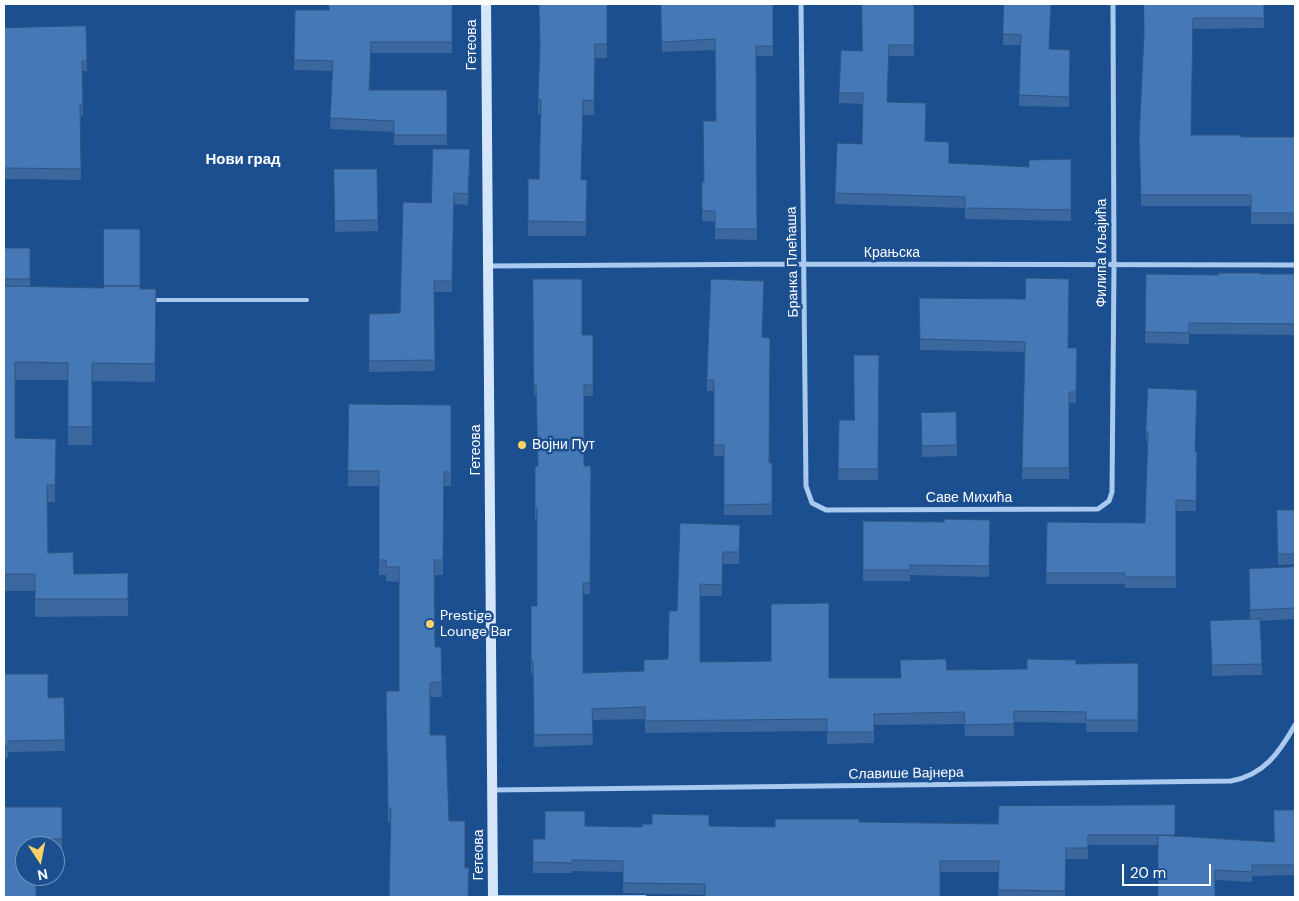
<!DOCTYPE html>
<html>
<head>
<meta charset="utf-8">
<style>
  body { margin:0 }
  #map { position:relative; width:1299px; height:901px; overflow:hidden; background:#1b4f8f; font-family:"DM Sans",sans-serif }
  canvas { display:block }
  .frame { position:absolute; inset:0; border:5px solid #fff; pointer-events:none }
  .north { position:absolute; left:15px; top:836px; width:50px; height:50px; box-sizing:border-box; background:#1b4f8f; border:1px solid #7695bc; border-radius:50%; rotate:169deg; font-size:14px; font-weight:700; line-height:20px; text-align:center; color:#fff }
  .north::after { content:''; display:block; margin:auto; width:18px; height:22px; background:#ffd166; clip-path:polygon(50% 0,100% 100%,50% 72%,0 100%) }
  .scale { position:absolute; left:1122px; top:864px; width:89px; height:22px; box-sizing:border-box; border:2px solid #fff; border-top:0; padding-left:6px; font-size:15px; line-height:18px; white-space:nowrap; color:#fff; -webkit-text-stroke:4px #1b4f8f; paint-order:stroke }
</style>
</head>
<body>
<div id="map">
<canvas width="1299" height="901"></canvas>
<div class="frame"></div>
<div class="north">N</div>
<div class="scale">20 m</div>
</div>
<script>
const context = document.querySelector('canvas').getContext('2d');
context.lineJoin = 'round';
function strokePath(path, color, width, dash) {
  context.strokeStyle = color;
  context.lineWidth = width;
  context.lineCap = dash ? 'butt' : 'round';
  context.setLineDash(dash || []);
  context.stroke(path);
}
function paint(path, color) {
  context.fillStyle = color;
  context.fill(path, 'evenodd');
}
function write(font, color, halo, rows, align = 'center') {
  context.font = font + ' "DM Sans",sans-serif';
  context.lineWidth = 5;
  context.setLineDash([]);
  context.textBaseline = 'middle';
  context.strokeStyle = halo;
  context.fillStyle = color;
  for (const [text, x, y, turn = 0] of rows) {
    context.save();
    context.translate(x, y);
    context.rotate((+turn || 0) * Math.PI / 180);
    context.textAlign = isNaN(turn) ? turn : align;
    if (halo) context.strokeText(text, 0, 0);
    context.fillText(text, 0, 0);
    context.restore();
  }
}
const service = new Path2D(`
  M152 300H307
  M495 897H645`);
const minor = new Path2D(`
  M801 4 806 486 812 503 826 510 1098 509 1109 501 1112 492 1114 266 1113 4
  M488 266 804 264 1295 265
  M493 790 1231 781C1264 775 1279 753 1295 725`);
const secondary = new Path2D(`
  M486 4 493 897`);
const wall = new Path2D(`
  M452 4V53H371L370 90H447V145H394V132L330 129 333 71 294 70 295 10H328Z
  M607 4V58H595L594 115H583L581 180H587L586 236H528V179H539L541 114H538V99L540 49Z
  M661 4H773V56H756L757 240 715 239V222L702 221V182H703L716 121 715 50 662 52Z
  M914 4V56H889L887 102 926 141 949 163 1029 167 1071 159V221L965 219V208L835 204V193L862 144 863 104 839 103V93Z
  M1004 4 1050 49 1070 50 1069 107 1019 106 1020 45H1003Z
  M1144 4H1264V28L1193 29 1191 135 1241 137H1295V224H1251V206H1141L1139 139 1144 34Z
  M86 26 87 71H82L83 116H81V180L4 179V28Z
  M470 160 468 205 454 204 452 292H434L435 371 369 372V314L400 313 431 203Z
  M334 169H377L378 231 335 232Z
  M104 229H140V289H156L155 382 92 381V445H68V380H15V438L56 439 55 502H47L48 553 74 574 128 573V616L35 617V591H4V248H30V287L104 288Z
  M1146 274 1218 275 1295 274V335L1189 334V344L1145 343Z
  M533 279 582 335H593V396H584V466L591 477 590 594H583V673L644 671 668 659 677 611 680 523 740 537 739 564H723L722 596H700V662L829 678H900L947 670 1027 669 1076 664 1138 663V732H1086V723L1014 722V736H965L964 724 874 725V743L827 744V731L645 733V719L592 720 593 745 534 747 533 673H531V606H537V519H535V466H538L536 396H534Z
  M919 298 1068 348H1077L1076 403H1069V479H1022L1025 352 920 350Z
  M763 338 770 463H772V515H724V456H714V391H707V380Z
  M879 355 878 480H838L839 420H854Z
  M1148 388 1195 452 1197 462 1196 511H1176V588H1125V584H1046L1047 522 1145 523 1148 442H1146Z
  M349 404 451 405V486H444L443 575H435V647H441L442 697H430V735L449 821 465 868 468 897 390 822H388L386 706 399 691V582L386 581V575H379V486H348Z
  M921 413 957 445V456L922 457Z
  M1277 510H1295V564L1278 565Z
  M990 520 989 577 910 575V581H863V521L944 522Z
  M1295 567V619L1260 621 1262 675 1212 676 1210 621 1250 620 1249 569Z
  M4 674 48 698 64 697 65 751 8 752V758H4Z
  M1175 805V836L1274 842 1295 810V875L1252 876V882L1215 880 1158 845H1088V859H1066L1065 897H998L999 872H940L705 895 623 893V872L572 871V873H533V839H545L709 826 775 827 859 822 998 824Z
  M4 807H62V850H55V846H25Z`);
const building = new Path2D(`
  M329 4H452V42H371L369 90H447V135H394V121L330 118 333 61 294 60 295 10H329Z
  M539 4H607V44H595L594 101 583 100 581 180H587L586 222 528 221V179H539L541 100 538 99 540 44Z
  M661 4H773V46H756L757 229H715V211H702V182H704L703 121H716L715 39 662 42Z
  M862 4H914V45H889L887 102 926 103 925 141 949 142V163L1029 167V160L1071 159V210L965 208V197L835 193 837 143 862 144 863 93H839L841 50 862 51Z
  M1004 4H1051L1049 49 1070 50 1069 97 1019 95 1021 35 1003 34Z
  M1144 4H1264V18H1193L1191 135H1241V137H1295V213H1251V195H1141L1139 139 1144 34Z
  M86 26 87 60 82 61 83 105H80L81 169 4 168V28Z
  M433 149H470L468 194 454 193 452 281H434L435 360 369 361V314L400 313 403 202 431 203Z
  M334 169H377L378 220 335 221Z
  M104 229H140V286H104Z
  M4 248H30V279H4Z
  M1218 273H1260V274H1295V324L1189 323V333L1145 332 1146 274 1218 275Z
  M1026 278 1069 279 1068 348H1077L1076 392H1069V468H1022L1025 342 920 339 919 298 1025 299Z
  M533 279H582V335H593V385H584V466H591L590 583H583V673L644 671V660L668 659 669 611H677L680 523 740 525 739 552H723L722 585 700 584V662L771 661V604L829 603V678H901L900 660 946 659 947 670 1027 669V659L1076 660V664L1138 663V720H1086V712L1014 711V724L965 725 964 712 874 714V732H827V719L645 721V707L592 709 593 734 534 735 533 661H531V606H537V508H535V466H538L536 385H534Z
  M711 279 764 281 762 337 770 338 769 463H772V504L724 505V445H714V380H707Z
  M4 286 104 288V286H140V289H156L155 364 92 363V427H68V363L15 362V438L56 439 55 485H47L48 553 73 552 74 574 128 573V599H35V574H4Z
  M854 355H879L878 469H838L839 420H854Z
  M1148 388 1197 390 1195 452H1197L1196 501 1176 500V577H1125V573H1046L1047 522 1145 523 1148 432 1146 431Z
  M349 404 451 405V472H444L443 560H434L435 647H441L442 682 430 683V735H446L449 821H465V868H469L468 897H389L391 808H388L386 691H399V567H386V560H379V471H348Z
  M956 412 957 445 922 446 921 413Z
  M1277 510H1295V554H1278Z
  M944 519 990 520 989 566 910 565V570H863V521L944 522Z
  M1295 567V608L1250 610 1249 569Z
  M1260 619 1262 664 1212 665 1210 621Z
  M4 674H48V698L64 697 65 740 8 741V747H4Z
  M1175 805V835H1088V848H1066L1065 891 998 890 999 861H940V897H705V884L623 883V861L572 860V863L533 862V839H545V811H585V826L642 827V824H652V814L709 815V826L775 827V819H859V822L998 824 999 806Z
  M4 807H62V839H37V846H25V876H36V897H4Z
  M1274 810H1295V865H1252V872L1215 870V897H1158V835L1274 842Z`);
const markers = [
  [522,445,5,"#ffd166"],
  [430,624,5,"#ffd166"]
];
const streetNames = [
  ["Гетеова",472,45,-90],
  ["Крањска",892,253],
  ["Филипа Кљајића",1102,253,-90],
  ["Бранка Плећаша",793,262,-91],
  ["Гетеова",476,450,-90],
  ["Саве Михића",969,498],
  ["Славише Вајнера",906,774,-1],
  ["Гетеова",479,855,-90]
];
const poiNames = [
  ["Војни Пут",532,445],
  ["Prestige",440,616],
  ["Lounge Bar",440,632]
];
const neighbourhoodNames = [
  ["Нови град",243,160]
];
strokePath(service, '#a9c9ee', 4);
strokePath(minor, '#a9c9ee', 5);
strokePath(secondary, '#d6e6fa', 10);
paint(wall, '#3a679d');
paint(building, '#4478b7');
strokePath(building, '#305480', 1);
for (const [x, y, r, color] of markers) {
  const dot = new Path2D();
  dot.arc(x, y, r, 0, 2 * Math.PI);
  context.fillStyle = color;
  context.fill(dot);
  strokePath(dot, '#1b4f8f', 2);
}
write('14px', '#fff', '#1b4f8f', streetNames);
write('14px', '#fff', '#1b4f8f', poiNames, 'left');
write('bold 15px', '#fff', '#1b4f8f', neighbourhoodNames);
</script>
</body>
</html>
